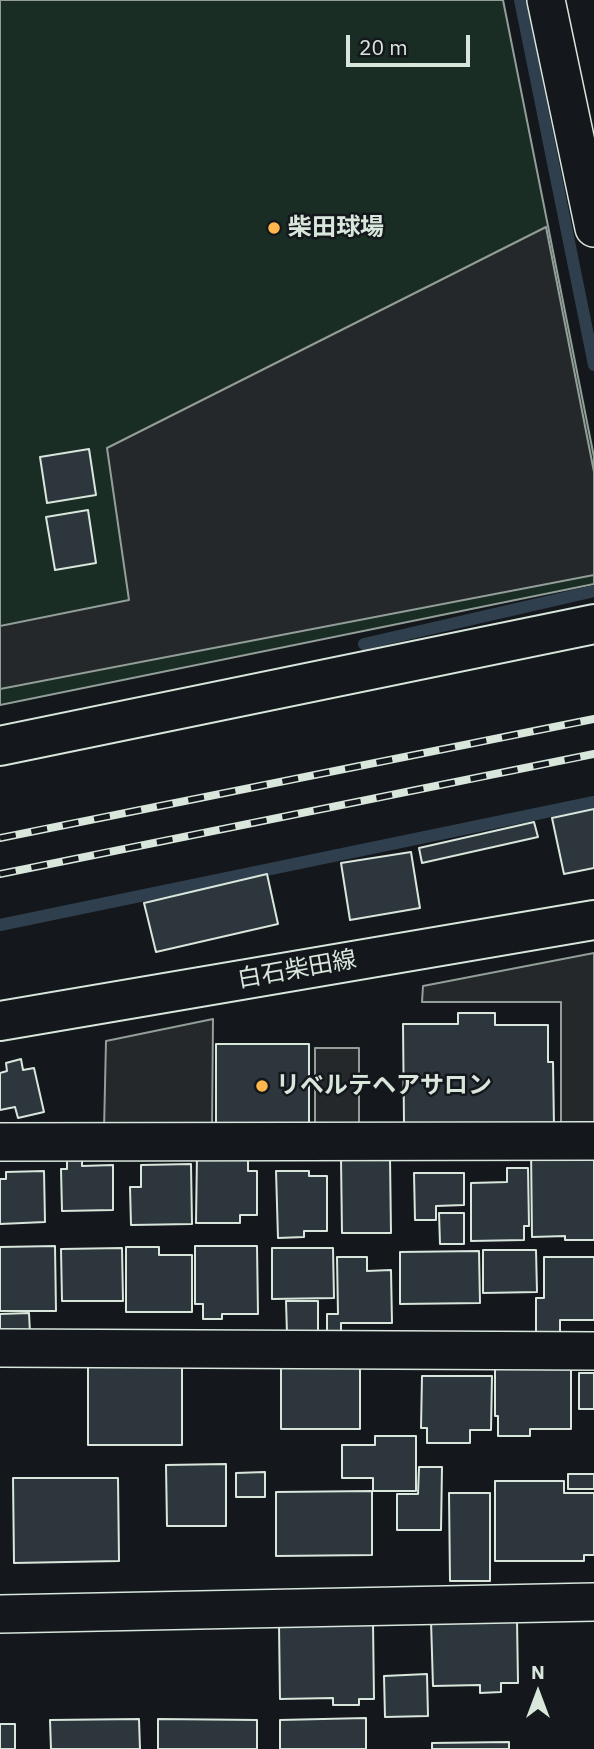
<!DOCTYPE html>
<html>
<head>
<meta charset="utf-8">
<style>
  body { margin:0 }
  #map { position:relative; width:594px; height:1749px; overflow:hidden; background:#14181c; font-family:"IBM Plex Sans",sans-serif }
  canvas { display:block }
  .north { position:absolute; left:503px; top:1658px; width:70px; height:70px; -webkit-text-stroke:5px #14181c; paint-order:stroke; rotate:0deg; font-size:19px; font-weight:700; line-height:28px; text-align:center; color:#d8e6dc }
  .north::after { content:''; display:block; margin:auto; width:24px; height:32px; background:#d8e6dc; clip-path:polygon(50% 0,100% 100%,50% 72%,0 100%) }
  .scale { position:absolute; left:346px; top:35px; width:124px; height:32px; box-sizing:border-box; border:4px solid #d8e6dc; border-top:0; padding-left:9px; font-size:21px; line-height:24px; white-space:nowrap; color:#d8e6dc; -webkit-text-stroke:5px #14181c; paint-order:stroke }
</style>
</head>
<body>
<div id="map">
<canvas width="594" height="1749"></canvas>
<div class="north">N</div>
<div class="scale">20 m</div>
</div>
<script>
const context = document.querySelector('canvas').getContext('2d');
context.lineJoin = 'round';
function paint(path, color) {
  context.fillStyle = color;
  context.fill(path, 'evenodd');
}
function strokePath(path, color, width, dash) {
  context.strokeStyle = color;
  context.lineWidth = width;
  context.lineCap = dash ? 'butt' : 'round';
  context.setLineDash(dash || []);
  context.stroke(path);
}
function write(font, color, halo, rows, align = 'center') {
  context.font = font + ' "IBM Plex Sans","Noto Sans JP",sans-serif';
  context.lineWidth = 5;
  context.setLineDash([]);
  context.textBaseline = 'middle';
  context.strokeStyle = halo;
  context.fillStyle = color;
  for (const [text, x, y, turn = 0] of rows) {
    context.save();
    context.translate(x, y);
    context.rotate((+turn || 0) * Math.PI / 180);
    context.textAlign = isNaN(turn) ? turn : align;
    if (halo) context.strokeText(text, 0, 0);
    context.fillText(text, 0, 0);
    context.restore();
  }
}
const green = new Path2D(`
  M0 0H503L594 457V584L0 705Z`);
const parking = new Path2D(`
  M546 227 594 472V575L0 689V626L129 600 107 448Z
  M594 953V1126H561V1002H422L423 986Z
  M213 1019 212 1129 104 1130 106 1041Z
  M315 1048H359V1128H315Z`);
const stream = new Path2D(`
  M520 0 594 365
  M364 644 594 591
  M0 925 594 802`);
const building = new Path2D(`
  M89 449 96 495 47 503 40 457Z
  M88 510 96 563 55 570 46 517Z
  M594 809V868L564 874 552 818Z
  M534 822 538 837 422 863 419 848Z
  M411 852 420 908 350 920 341 863Z
  M267 874 278 924 156 952 144 903Z
  M458 1013H495V1025H548V1062H553L554 1127 404 1123 403 1024H458Z
  M216 1044H309V1127H216Z
  M21 1059 23 1070 34 1068 44 1112 18 1118 15 1107 0 1110V1073L7 1071 6 1063Z
  M531 1149H594V1240H565V1236L532 1237Z
  M197 1154 248 1157V1171H257V1215H240V1223H196Z
  M82 1156V1166L113 1165V1210L62 1211 61 1169H67V1157Z
  M390 1158 391 1233H342L341 1159Z
  M191 1164 192 1224 131 1225 130 1187H141V1165Z
  M507 1168H528L529 1226H524V1240L471 1241V1183L507 1182Z
  M44 1171 45 1222 0 1224V1179H6V1172Z
  M276 1171H309V1176H327V1231H304V1237L278 1238Z
  M414 1173H464V1205L436 1206V1220H415Z
  M439 1213H464V1244H440Z
  M55 1246 56 1311H0V1247Z
  M195 1246H257L258 1314H222V1319H203V1304H195Z
  M126 1247H159V1255H192V1312H126Z
  M122 1248 123 1301H62L61 1249Z
  M272 1248H333L334 1298 272 1299Z
  M483 1250H536L537 1292 483 1293Z
  M479 1251 480 1303 400 1304V1252Z
  M337 1257H367V1271L391 1270 392 1323H341V1332L327 1333V1314H338Z
  M544 1257H594V1320H560V1332H536V1298H544Z
  M286 1301H318V1334H287Z
  M29 1313 30 1333H0V1314Z
  M281 1360H360V1429H281Z
  M495 1363H571V1429H530V1436H498V1416H495Z
  M88 1367H182V1445H88Z
  M579 1373H594V1409H579Z
  M422 1376H492L491 1430H470V1443H427V1428H421Z
  M375 1436H416V1491H373V1478H342V1445H375Z
  M226 1464V1526H167L166 1465Z
  M419 1467H442L441 1530H397V1494H418Z
  M265 1472V1497H236V1473Z
  M568 1474H594V1489H568Z
  M13 1478H118L119 1561 14 1563Z
  M495 1481H564V1493H594V1555H584V1561H495Z
  M372 1491V1555L276 1556V1492Z
  M449 1493H490V1581H450Z
  M517 1619 518 1683H501V1692L480 1693V1685L433 1686 431 1621Z
  M373 1623 374 1699H359V1705H333V1698L280 1699 279 1625Z
  M427 1674 428 1716 385 1717 384 1676Z
  M366 1718V1749H280V1720Z
  M139 1719 140 1749H51L50 1720Z
  M158 1719 257 1720V1749H158Z
  M0 1724H15V1749H0Z
  M509 1742V1749H432V1743Z`);
const street = new Path2D(`
  M546 0 594 228
  M0 1142 594 1141
  M0 1348 594 1351
  M0 1614 594 1602`);
const secondary = new Path2D(`
  M0 746 594 624`);
const primary = new Path2D(`
  M0 1021 594 920`);
const rail = new Path2D(`
  M0 838 594 719
  M0 874 594 754`);
const markers = [
  [274,228,7,"#ffb74d"],
  [262,1086,7,"#ffb74d"]
];
const poiNames = [
  ["柴田球場",288,228],
  ["リベルテヘアサロン",276,1086]
];
const streetNames = [
  ["白石柴田線",297,970,-10]
];
paint(green, '#1a2d24');
strokePath(green, '#939e99', 2);
paint(parking, '#24282b');
strokePath(parking, '#939e99', 2);
strokePath(stream, '#2f3f4d', 12);
paint(building, '#2c363c');
strokePath(building, '#d8e6dc', 2);
strokePath(street, '#d8e6dc', 40);
strokePath(secondary, '#d8e6dc', 42);
strokePath(primary, '#d8e6dc', 42);
strokePath(street, '#14181c', 37);
strokePath(secondary, '#14181c', 38);
strokePath(primary, '#14181c', 38);
strokePath(rail, '#d8e6dc', 8);
strokePath(rail, '#14181c', 5, [16]);
for (const [x, y, r, color] of markers) {
  const dot = new Path2D();
  dot.arc(x, y, r, 0, 2 * Math.PI);
  context.fillStyle = color;
  context.fill(dot);
  strokePath(dot, '#14181c', 2.5);
}
write('bold 24px', '#d8e6dc', '#14181c', poiNames, 'left');
write('24px', '#d8e6dc', '#14181c', streetNames);
</script>
</body>
</html>
